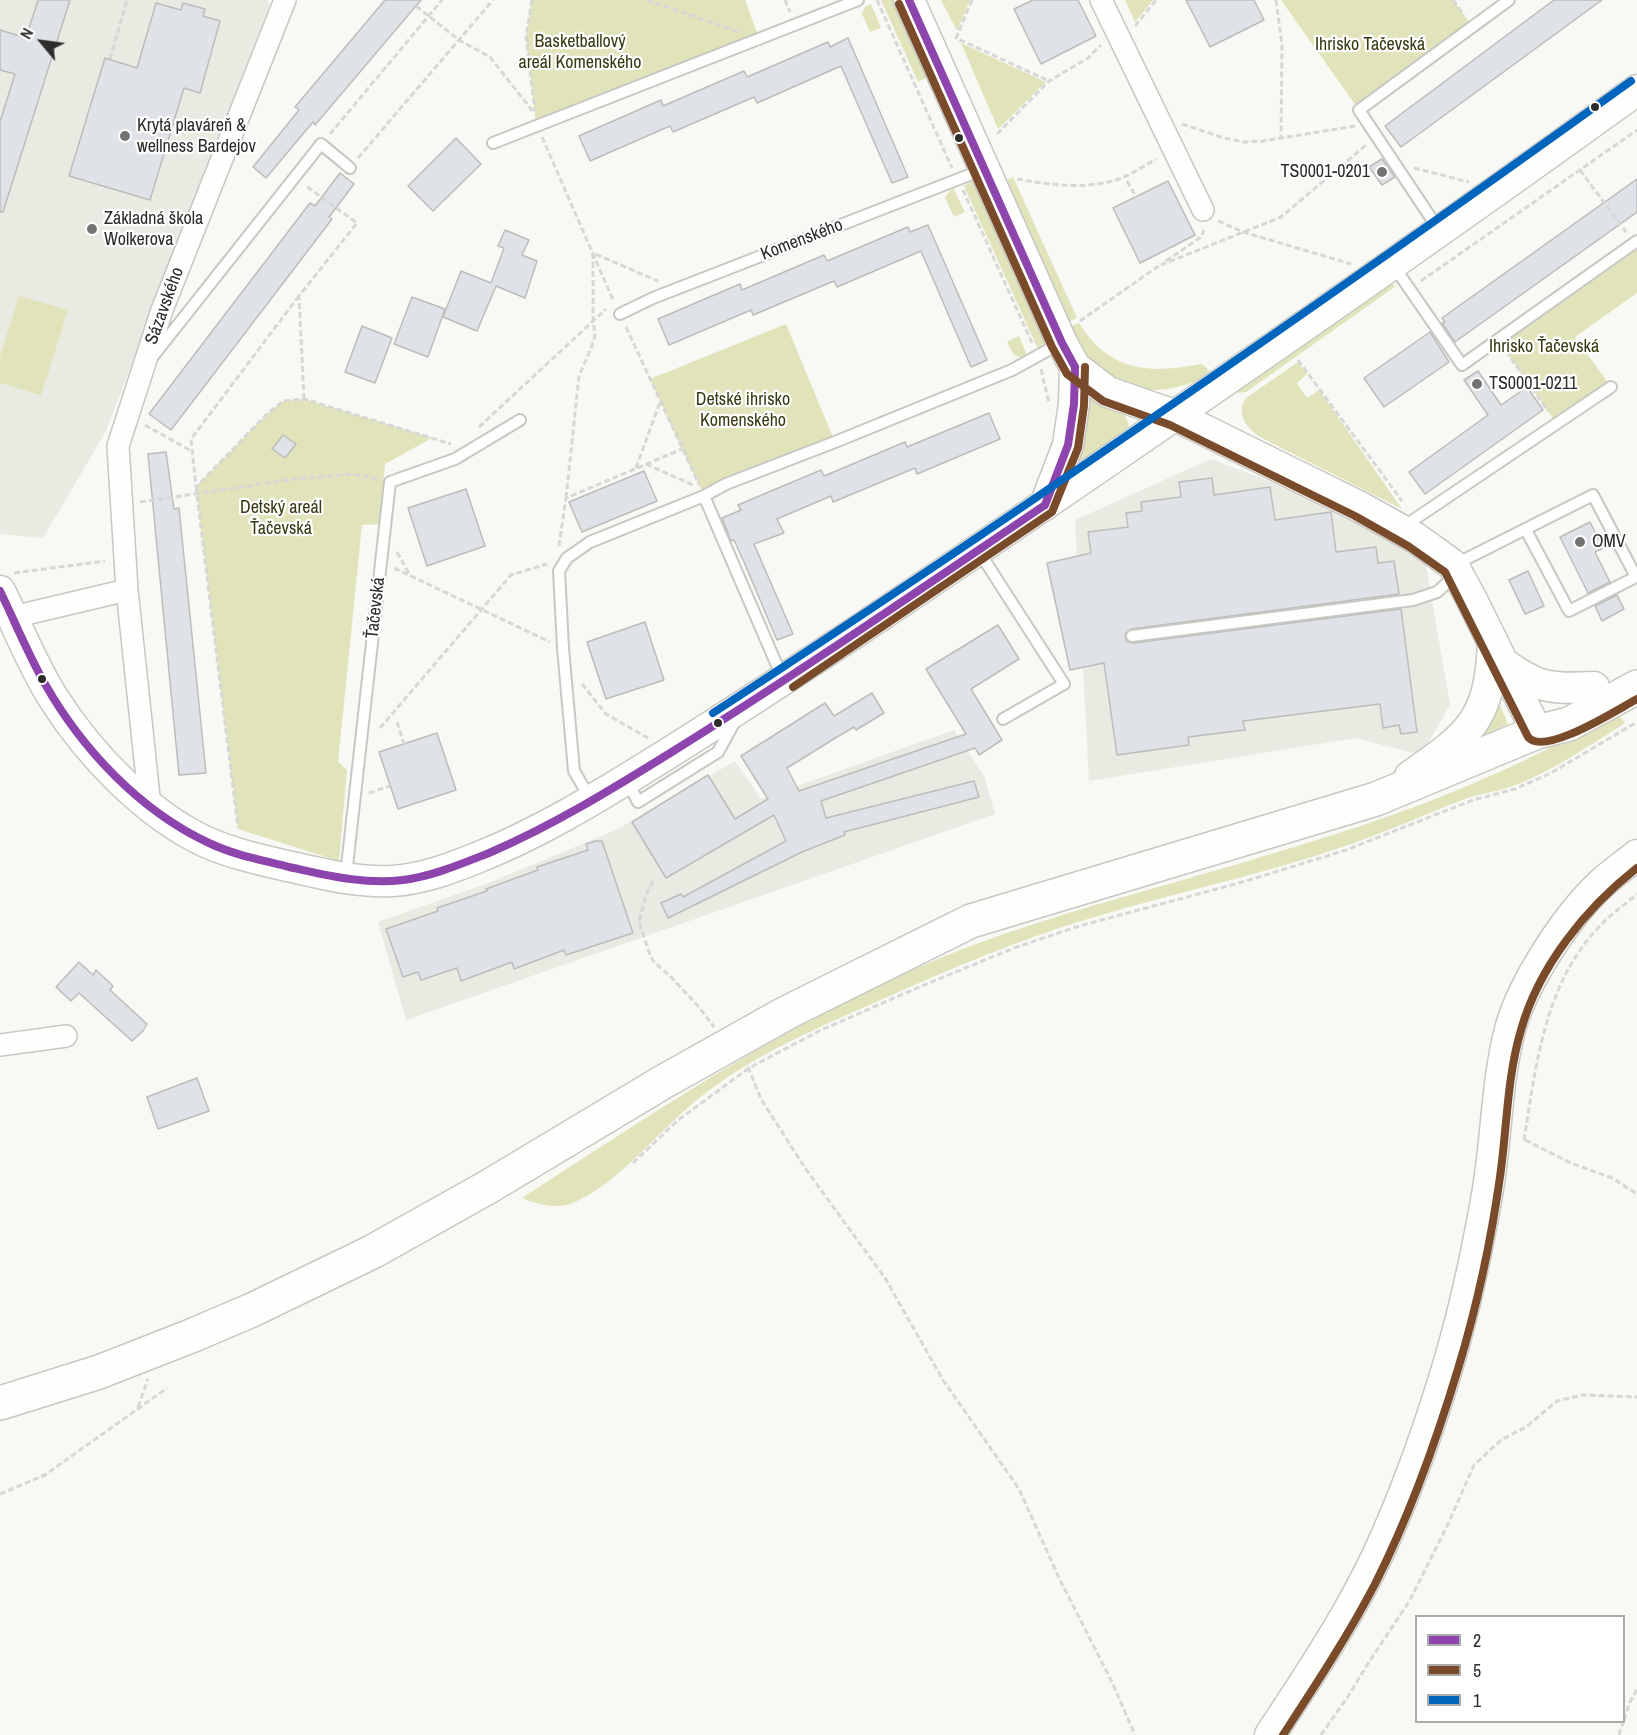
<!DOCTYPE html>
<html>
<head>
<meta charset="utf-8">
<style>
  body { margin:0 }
  #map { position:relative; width:1637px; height:1735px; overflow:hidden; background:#f8f8f4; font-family:"Archivo Narrow",sans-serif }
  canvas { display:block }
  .legend { position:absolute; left:1415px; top:1615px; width:210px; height:108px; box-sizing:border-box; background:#fff; border:2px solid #ababaa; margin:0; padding:8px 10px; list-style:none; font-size:18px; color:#2c2c2a }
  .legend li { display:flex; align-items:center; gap:12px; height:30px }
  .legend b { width:30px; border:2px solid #ababaa }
  .north { position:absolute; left:12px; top:12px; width:60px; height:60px; -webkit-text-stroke:4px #fff; paint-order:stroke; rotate:299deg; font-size:16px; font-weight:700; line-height:24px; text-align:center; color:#2c2c2a }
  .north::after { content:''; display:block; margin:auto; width:21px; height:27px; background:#2c2c2a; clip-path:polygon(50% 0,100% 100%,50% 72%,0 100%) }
</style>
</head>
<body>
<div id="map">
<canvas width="1637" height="1735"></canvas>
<ul class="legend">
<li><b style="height:8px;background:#8e44ad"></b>2</li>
<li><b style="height:8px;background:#7a4b2a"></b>5</li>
<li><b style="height:8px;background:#0065bd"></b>1</li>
</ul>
<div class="north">N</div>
</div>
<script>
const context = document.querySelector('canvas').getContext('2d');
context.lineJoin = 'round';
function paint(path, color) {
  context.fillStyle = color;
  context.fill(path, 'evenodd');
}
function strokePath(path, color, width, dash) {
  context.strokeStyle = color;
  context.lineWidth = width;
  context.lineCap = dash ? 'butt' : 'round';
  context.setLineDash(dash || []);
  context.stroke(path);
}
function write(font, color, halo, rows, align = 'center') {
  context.font = font + ' "Archivo Narrow",sans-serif';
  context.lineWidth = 4.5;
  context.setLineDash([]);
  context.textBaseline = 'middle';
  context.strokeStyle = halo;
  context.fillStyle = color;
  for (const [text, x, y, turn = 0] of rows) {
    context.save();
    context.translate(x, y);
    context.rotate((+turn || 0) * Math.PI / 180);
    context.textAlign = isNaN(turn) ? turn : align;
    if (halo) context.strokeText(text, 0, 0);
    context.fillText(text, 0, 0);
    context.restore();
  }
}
const built = new Path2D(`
  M0 0H268L270 4 106 431 43 538 0 534Z
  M1211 459 1338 508 1425 560 1450 705 1421 755 1355 738 1089 781 1075 520Z
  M954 730 984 776 995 814 406 1020 378 922 491 882 618 829 735 761 761 799Z`);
const green = new Path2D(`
  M532 0H745L759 38 536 125 526 37Z
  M881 0H894L897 3 930 76 918 82Z
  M941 0H970L957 31Z
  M1125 0H1153L1135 22Z
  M1281 0H1453L1473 27 1359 110Z
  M871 4 881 28 870 32 862 14 865 7Z
  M961 43 1046 82 998 129Z
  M1013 177 1077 318 1066 323 1004 182Z
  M971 182 977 184 1045 334 1044 343 1038 349 964 186Z
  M953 188 965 212 954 217 945 197Z
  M1637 241V293L1575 337 1611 387 1557 424 1498 340Z
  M1389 283 1396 286 1246 392 1238 393 1234 390Z
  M19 296 68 310 41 395 0 383V357Z
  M1079 323C1109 372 1150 374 1201 364L1205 366 1212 375C1163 396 1129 398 1088 360 1079 352 1074 338 1068 328Z
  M786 324 835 442 704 496 650 379Z
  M1019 336 1027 355 1019 357 1013 354 1007 342Z
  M1298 362 1307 374 1297 383 1307 398 1319 390 1402 509 1262 438C1249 430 1234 415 1246 398Z
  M1094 397C1108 404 1133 412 1128 432L1076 466 1086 403Z
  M304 399 432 438 385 464 379 524 362 525 338 762 347 770 339 861 238 829 196 487 267 414 283 401Z
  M1495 693 1508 724 1479 738Z
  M1617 712 1625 723C1589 746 1553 771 1513 786 1496 792 1477 794 1460 801 1424 815 1388 831 1351 844 1266 874 1177 892 1091 918 1020 939 953 968 885 998 820 1027 753 1054 697 1100 659 1130 619 1183 575 1202 557 1210 540 1205 522 1198 667 1104 813 1005 976 944 1080 906 1189 880 1294 847 1360 827 1425 805 1488 777 1532 758 1575 735 1617 712Z`);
const building = new Path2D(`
  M38 0H70L3 212H0V122L15 74 0 70V30L26 38Z
  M385 0H421L315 125 313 122 266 178 253 167 299 110 295 107Z
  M1033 0H1078L1096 36 1041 64 1014 9Z
  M1186 0H1254L1264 20 1210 47Z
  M1554 0H1602L1401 147 1385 126Z
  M156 3 181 10 183 3 205 9 203 16 220 21 200 93 184 88 150 200 69 176 105 58 137 68Z
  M848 38 908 177 892 183 841 66 757 103 754 97 673 132 670 126 590 161 579 136 661 100 663 106 744 71 747 77 828 42 830 47Z
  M456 138 481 164 433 211 408 186Z
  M1382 159 1395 177 1382 185 1369 167Z
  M340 173 354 184 329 217 332 219 171 430 149 414 310 203 315 206Z
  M1637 179V212L1455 342 1442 323 1445 322 1442 318Z
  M1168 181 1195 235 1140 263 1113 208Z
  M928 225 987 360 971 367 921 251 837 287 834 281 753 315 751 310 669 345 658 319 740 284 742 290 824 255 827 261 908 227 910 232Z
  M505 230 529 240 522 255 537 261 525 298 496 286 477 331 443 317 461 271 491 283 504 248 498 246Z
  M412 297 445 309 428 357 394 344Z
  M362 326 392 338 375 383 345 372Z
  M1430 332 1449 362 1384 407 1364 378Z
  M1478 371 1501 405 1527 387 1543 410 1425 494 1409 472 1488 415 1464 380Z
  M989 413 1000 439 917 474 915 468 833 502 831 496 777 519 784 533 754 544 793 634 777 640 744 562 734 540 731 541 722 518 741 510 738 505 821 470 824 476 905 442 907 447Z
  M283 435 296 444 285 458 272 449Z
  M166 452 174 509 179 508 206 773 179 775 148 454Z
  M644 471 657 501 582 532 569 502Z
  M1212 478 1214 495 1270 487 1275 520 1331 512 1336 552 1376 547 1378 563 1394 561 1399 594 1131 629 1125 634 1126 641 1133 643 1401 609 1417 732 1401 734 1399 725 1383 728 1380 704 1243 721 1245 730 1188 737 1189 745 1117 755 1104 663 1070 670 1047 563 1091 553 1088 532 1128 527 1126 513 1142 511 1141 502 1181 497 1179 482Z
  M466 489 485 546 427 566 408 508Z
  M1590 522 1603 548 1595 552 1610 582 1588 593 1560 537Z
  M1528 571 1544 606 1525 614 1509 580Z
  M1617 595 1624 609 1602 621 1595 606Z
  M645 622 664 680 606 699 587 642Z
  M998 625 1019 659 971 689 1002 740 979 755 975 748 821 801 826 818 974 781 979 797 844 832 845 835 802 852 668 918 661 903 681 894 683 897 786 841 774 815 666 878 632 822 708 775 735 819 768 799 741 756 825 703 834 716 872 693 884 713 856 730 854 727 837 737 787 768 799 791 966 734 926 669Z
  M437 733 456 790 398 809 379 752Z
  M596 841H602L633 933 566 955 564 950 514 969 512 962 461 981 457 968 421 980 418 972 403 977 386 929 438 911 437 908 487 891 486 889 538 870 537 867 588 850 586 844Z
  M79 962 93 975 96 970 113 986 110 990 147 1024 143 1031 132 1041 79 993 71 1001 56 987Z
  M197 1078 209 1111 158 1129 147 1097Z`);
const path = new Path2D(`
  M532 0 526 37 535 111
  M647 0 739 32
  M785 0 790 12
  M877 0 952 168
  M972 0 956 38 1049 81
  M1276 0 1282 45 1281 137
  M1453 0 1464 15
  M416 6 459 40 490 57 534 113
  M1135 26 1156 0
  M110 59 127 0
  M1182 124 1224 138 1244 142 1263 141 1355 126
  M330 134 442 0
  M997 134 1049 81 1088 58 1101 45
  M542 137 614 302
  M358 158 493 0
  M1414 168 1469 182
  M1580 170 1626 232
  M1017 179C1051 185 1085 190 1119 179 1132 174 1144 166 1156 159
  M1127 181 1136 197
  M963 190 1032 343
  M1218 221 1243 232 1351 264
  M1166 261 1201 237 1204 230
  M1161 265 1281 217 1366 145
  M1421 281 1637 130
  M299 296 191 439 196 487 267 414 283 401 304 399 451 444
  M1080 321 1160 265
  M626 327 699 484
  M1506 351 1548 411
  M1298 360 1402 501
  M1041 369 1049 403
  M304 399 299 296 357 223 306 186
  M145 425 193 452
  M479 427 606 309
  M646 464 693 485
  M636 468 660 402
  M196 487 238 828
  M566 498 579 376 592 346 595 335 593 321V253L658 281
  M140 502 295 479 353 474 377 479
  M559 546 566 498 682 449
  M397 552 410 575
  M394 568 550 642
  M14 573 105 561
  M582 684 606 714 648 738
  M397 722 404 744
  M380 728 511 575 547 564
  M369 793 390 786
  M653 881 646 895 639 922 650 955 654 962 672 978 699 1007 714 1027
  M748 1067 761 1099 805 1168 885 1278 943 1380 1019 1489 1059 1578 1113 1684 1135 1735
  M1524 1140C1536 1066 1544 984 1599 927 1610 915 1624 905 1637 894
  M1525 1140 1571 1163 1612 1178 1637 1194
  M633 1163 677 1121 749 1068 819 1031 917 988 1014 948 1076 927 1246 881 1346 850 1473 800 1515 789 1551 773 1637 722
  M138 1407 148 1379
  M0 1494 45 1475 167 1388
  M1624 1720 1630 1702 1637 1689
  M1321 1735 1349 1695 1367 1665 1410 1600 1448 1524 1474 1465 1501 1440 1526 1427 1557 1401 1583 1395 1637 1397
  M1619 1735 1623 1722`);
const lane = new Path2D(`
  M493 143 858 0
  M1439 230 1359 110 1509 0
  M1393 265 1462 365 1637 241
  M620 314 653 298 982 170
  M154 355 321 144 350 168
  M704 496 782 677
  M1403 527 1611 387
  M978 550 1064 684 1003 719
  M1454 565 1593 495 1636 577 1569 611 1526 530
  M1132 636 1413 600 1437 592 1455 576
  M627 780 638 802 718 752 734 723
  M590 798 574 771 563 648 559 571 567 558 590 542 704 496 726 484 835 442 1012 370 1059 344
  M346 875 390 482 455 459 520 420`);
const street = new Path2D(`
  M1101 0 1203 210
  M13 617 127 590
  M150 806 127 590 118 446 162 310 285 0
  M0 1045 66 1036`);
const secondary = new Path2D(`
  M909 0 1062 343 1075 367 1108 392 1174 415 1360 507 1414 537 1438 554 1453 565 1472 600 1537 732
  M1045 505 1068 445 1074 404 1075 367
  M0 591C18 627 32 665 54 699 88 753 147 815 206 842 231 853 257 859 283 865 319 873 355 883 393 881 423 879 452 868 479 857 539 833 593 800 648 766 719 722 789 676 859 630 1121 454 1381 275 1637 90
  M1502 662C1538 689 1551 689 1594 687
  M1410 776C1471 734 1490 719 1493 642
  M1270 1735C1308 1677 1348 1618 1378 1554 1403 1500 1424 1443 1442 1385 1461 1325 1476 1258 1487 1195 1497 1139 1496 1081 1511 1026 1524 981 1568 914 1602 883 1613 873 1626 864 1637 855`);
const primary = new Path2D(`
  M0 1403 99 1372 191 1336 252 1310 372 1252 488 1187 663 1082 788 1012 971 921 1376 799 1537 732 1569 724 1637 687`);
const bus1 = new Path2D(`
  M909 0 1062 343 1075 367
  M1045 505 1068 445 1074 404 1075 367
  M0 591C15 622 28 654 45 684 82 749 140 811 209 843 234 855 262 860 289 867 326 875 365 885 403 880 433 876 461 864 489 853 554 825 614 788 675 750 800 672 922 588 1045 505`);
const bus2 = new Path2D(`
  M899 4 1052 347 1067 374 1103 401 1170 425 1355 516 1408 546 1445 572 1528 737C1544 757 1618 709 1637 699
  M793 687 1052 512 1078 448 1084 406 1085 367
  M1283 1735C1315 1686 1348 1636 1375 1584 1410 1515 1436 1442 1458 1369 1477 1306 1491 1241 1500 1177 1507 1128 1507 1077 1521 1030 1539 966 1586 908 1637 868`);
const bus3 = new Path2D(`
  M713 713C1024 510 1329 298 1631 81`);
const markers = [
  [1595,107,5,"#2c2c2a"],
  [125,136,6,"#737371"],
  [959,138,5,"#2c2c2a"],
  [1382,172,6,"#737371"],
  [92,229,6,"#737371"],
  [1477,384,6,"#737371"],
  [1580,542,6,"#737371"],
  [42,679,5,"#2c2c2a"],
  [718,723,5,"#2c2c2a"]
];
const parkNames = [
  ["Basketballový",580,42],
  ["areál Komenského",580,63],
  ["Ihrisko Tačevská",1370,45],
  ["Ihrisko Ťačevská",1544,347],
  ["Detské ihrisko",743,400],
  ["Komenského",743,421],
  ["Detský areál",281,508],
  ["Ťačevská",281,529]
];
const poiNames = [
  ["Krytá plaváreň &",137,126],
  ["wellness Bardejov",137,147],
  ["TS0001-0201",1370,172,"right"],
  ["Základná škola",104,219],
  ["Wolkerova",104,240],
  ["TS0001-0211",1489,384],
  ["OMV",1592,542]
];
const streetNames = [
  ["Komenského",802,240,-21],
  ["Sázavského",165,306,-70],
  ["Ťačevská",376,608,-84]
];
paint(built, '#e9eae1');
paint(green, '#e1e4ba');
paint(building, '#dfe2e6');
strokePath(building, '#bcbcbb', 1.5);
strokePath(lane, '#c7c7c4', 14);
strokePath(street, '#c7c7c4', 24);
strokePath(secondary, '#c7c7c4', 33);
strokePath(primary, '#c7c7c4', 36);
strokePath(path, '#d7d7d5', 3, [6, 3]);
strokePath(lane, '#fefefd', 10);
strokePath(street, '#fefefd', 21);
strokePath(secondary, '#fefefd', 30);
strokePath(primary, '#fefefd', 33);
strokePath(bus1, '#8e44ad', 8);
strokePath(bus2, '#7a4b2a', 8);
strokePath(bus3, '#0065bd', 8);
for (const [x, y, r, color] of markers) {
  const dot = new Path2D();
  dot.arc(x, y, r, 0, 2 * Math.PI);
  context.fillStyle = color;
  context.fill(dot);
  strokePath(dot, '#fff', 2);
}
write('18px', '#383912', '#fff', parkNames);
write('18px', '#2c2c2a', '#fff', poiNames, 'left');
write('18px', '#2c2c2a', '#fff', streetNames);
</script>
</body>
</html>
